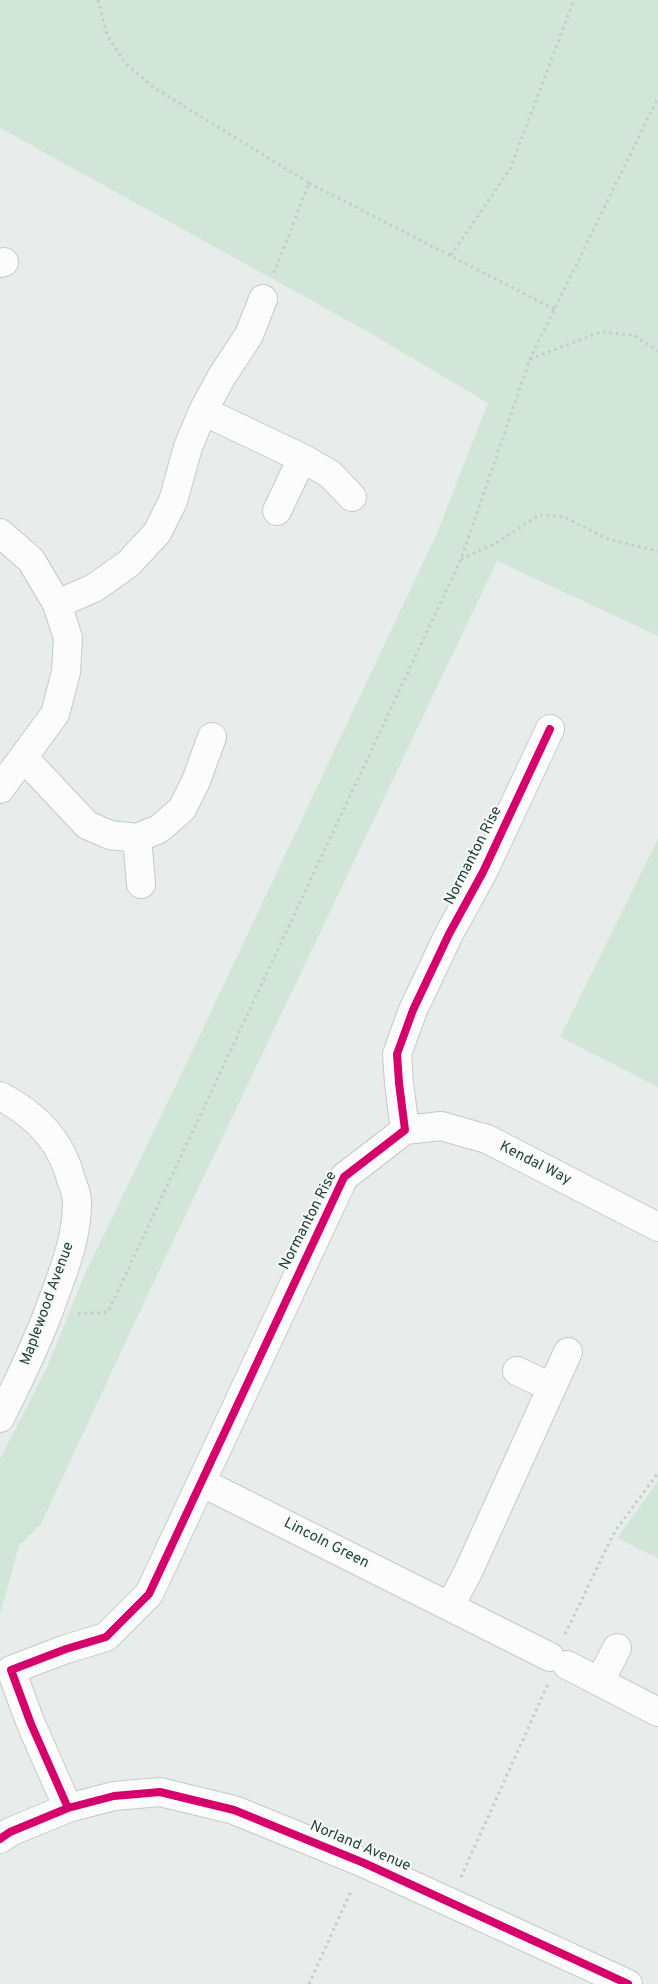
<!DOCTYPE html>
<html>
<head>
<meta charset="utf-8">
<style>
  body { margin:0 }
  canvas { display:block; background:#e8edeb }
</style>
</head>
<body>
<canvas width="658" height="1984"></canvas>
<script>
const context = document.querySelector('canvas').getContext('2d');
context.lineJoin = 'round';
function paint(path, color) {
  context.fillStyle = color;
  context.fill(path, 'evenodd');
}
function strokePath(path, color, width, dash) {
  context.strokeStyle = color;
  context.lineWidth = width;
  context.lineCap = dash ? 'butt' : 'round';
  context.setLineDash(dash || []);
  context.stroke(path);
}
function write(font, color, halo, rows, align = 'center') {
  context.font = font + ' Overpass,sans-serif';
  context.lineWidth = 4;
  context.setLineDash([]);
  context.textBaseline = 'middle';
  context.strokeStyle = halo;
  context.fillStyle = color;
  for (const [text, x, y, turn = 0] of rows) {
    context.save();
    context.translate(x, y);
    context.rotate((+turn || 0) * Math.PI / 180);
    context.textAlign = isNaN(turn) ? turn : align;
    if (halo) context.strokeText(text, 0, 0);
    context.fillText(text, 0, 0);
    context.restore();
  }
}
const green = new Path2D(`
  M0 0H658V636L497 561 147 1296 41 1524 19 1546 0 1615V1459L47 1367 85 1274 199 1037 437 533 488 403 363 329 0 128Z
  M658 839V1087L560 1037Z
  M658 1481V1558L617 1538Z`);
const path = new Path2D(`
  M98 0 107 35 124 62 153 87 309 183 274 273
  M309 183 554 309
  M451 255 510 169 574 0
  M530 359 601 332 634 335 658 351
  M461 559 500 541 539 515 564 517 608 539 658 551
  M78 1314 108 1312 461 559 530 359 658 98
  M565 1634 615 1531 658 1473
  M461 1877 548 1684
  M309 1984 352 1889`);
const minor = new Path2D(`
  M0 263 4 262
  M203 411 302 458 330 474 352 497
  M277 511 302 458
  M0 533 31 560 57 604 68 638 66 672 55 714 0 789
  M57 604 94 588 128 564 157 533 173 501 188 447 203 411 222 376 249 335 263 299
  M24 758 87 825 110 835 137 838 159 829 182 809 196 781 212 737
  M137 838 141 884
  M0 1096C35 1114 61 1140 71 1179 73 1186 77 1194 77 1201 77 1237 66 1264 54 1297 39 1339 20 1379 0 1418
  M405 1130 441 1126 487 1139 658 1227
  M517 1371 551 1387
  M201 1482 550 1657
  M450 1606 468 1572 568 1352
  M567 1665 658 1712
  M600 1681 617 1648
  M68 1808 114 1796 160 1792 234 1810 364 1863 628 1984
  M0 1839 10 1832 68 1808 31 1724 11 1670 66 1649 106 1637 149 1594 344 1177 405 1130 399 1083 397 1054 413 1010 449 934 483 872 550 729`);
const cycleway = new Path2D(`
  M68 1808 114 1796 160 1792 234 1810 364 1863 628 1984
  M0 1839 10 1832 68 1808 31 1724 11 1670 66 1649 106 1637 149 1594 344 1177 405 1130 399 1083 397 1054 413 1010 449 934 483 872 550 729`);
const streetNames = [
  ["Normanton Rise",474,856,-63],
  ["Kendal Way",535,1164,27],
  ["Normanton Rise",309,1221,-63],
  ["Maplewood Avenue",48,1304,-70],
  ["Lincoln Green",326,1544,27],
  ["Norland Avenue",360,1847,23]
];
paint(green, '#d1e6d8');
strokePath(minor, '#c5cac8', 30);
strokePath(path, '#c3ccca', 3, [2.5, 4]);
strokePath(minor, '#fcfcfc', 28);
strokePath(cycleway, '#d6006c', 8);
write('15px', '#24423a', '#f7fbf9', streetNames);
</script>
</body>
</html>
